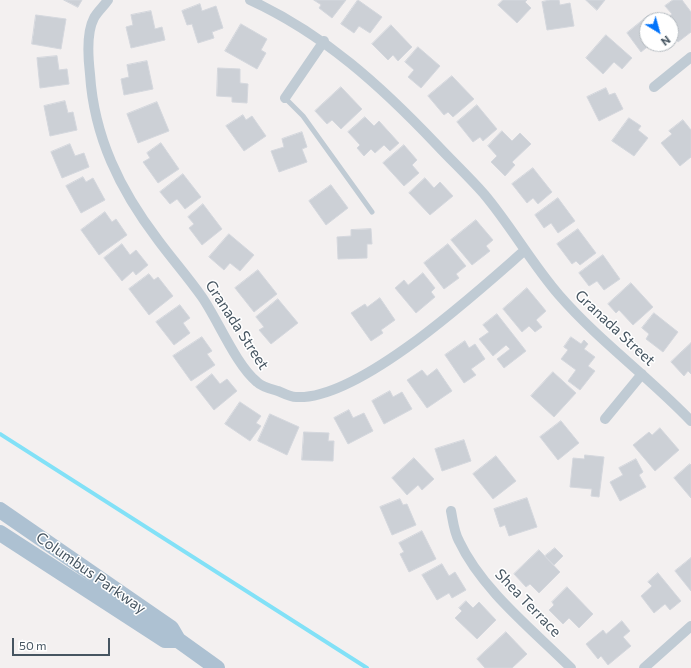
<!DOCTYPE html>
<html>
<head>
<meta charset="utf-8">
<style>
  body { margin:0 }
  #map { position:relative; width:691px; height:668px; overflow:hidden; background:#f3f0f0; font-family:Commissioner,sans-serif }
  canvas { display:block }
  .north { position:absolute; left:639px; top:12px; width:40px; height:40px; box-sizing:border-box; background:#fff; border:1px solid #b5bbc0; border-radius:50%; rotate:143deg; font-size:11px; font-weight:700; line-height:16px; text-align:center; color:#465561 }
  .north::after { content:''; display:block; margin:auto; width:14px; height:18px; background:#0374fb; clip-path:polygon(50% 0,100% 100%,50% 72%,0 100%) }
  .scale { position:absolute; left:12px; top:638px; width:98px; height:18px; box-sizing:border-box; border:2px solid #465561; border-top:0; padding-left:5px; font-size:12px; line-height:14px; white-space:nowrap; color:#465561; -webkit-text-stroke:3px #fff; paint-order:stroke }
</style>
</head>
<body>
<div id="map">
<canvas width="691" height="668"></canvas>
<div class="north">N</div>
<div class="scale">50 m</div>
</div>
<script>
const context = document.querySelector('canvas').getContext('2d');
context.lineJoin = 'round';
function strokePath(path, color, width, dash) {
  context.strokeStyle = color;
  context.lineWidth = width;
  context.lineCap = dash ? 'butt' : 'round';
  context.setLineDash(dash || []);
  context.stroke(path);
}
function paint(path, color) {
  context.fillStyle = color;
  context.fill(path, 'evenodd');
}
function write(font, color, halo, rows, align = 'center') {
  context.font = font + ' Commissioner,sans-serif';
  context.lineWidth = 3;
  context.setLineDash([]);
  context.textBaseline = 'middle';
  context.strokeStyle = halo;
  context.fillStyle = color;
  for (const [text, x, y, turn = 0] of rows) {
    context.save();
    context.translate(x, y);
    context.rotate((+turn || 0) * Math.PI / 180);
    context.textAlign = isNaN(turn) ? turn : align;
    if (halo) context.strokeText(text, 0, 0);
    context.fillText(text, 0, 0);
    context.restore();
  }
}
const stream = new Path2D(`
  M0 434 367 668`);
const building = new Path2D(`
  M64 0H82L78 7Z
  M314 0H346L332 18 319 8 321 5Z
  M358 0 382 17 370 33 359 26 354 33 341 24Z
  M503 0H527L525 2 531 8 517 23 498 5Z
  M550 0H559L560 5 570 3 574 26 547 30 542 2Z
  M586 0H605L597 10Z
  M673 0H682L691 12V32L678 42 671 34V20H664L672 14 665 6Z
  M200 4 202 11 216 6 223 28 212 32 214 38 198 43 192 24 187 25 182 11Z
  M151 11 155 29 162 27 165 40 131 48 126 27 133 25 131 15Z
  M36 15 66 19 61 49 32 44Z
  M648 16 651 20H647V44H658L654 47 651 44 641 52 627 33Z
  M241 24 267 39 261 50 266 53 257 69 225 51Z
  M391 25 412 47 398 61 393 55 388 60 372 44Z
  M606 35 632 58 622 69 614 62 603 74 586 58Z
  M418 47 440 66 421 88 408 77 414 70 405 62Z
  M57 56 59 70 67 69 69 84 40 88 37 58Z
  M147 61 153 89 124 95 121 79 129 77 127 65Z
  M218 68 240 69V83L248 84 247 103 232 102V97L217 96Z
  M452 76 474 99 453 117 448 112 444 115 428 96Z
  M341 87 362 109 341 129 332 120 327 124 315 111Z
  M606 88 609 95 615 93 623 109 599 121 587 97Z
  M65 101 68 113 73 112 77 130 50 136 44 106Z
  M157 102 169 131 138 143 127 114Z
  M477 105 497 129 483 141 480 137 473 142 457 122Z
  M243 115 246 120 252 116 266 136 244 151 226 126Z
  M365 117 374 126 379 121 399 143 390 151 384 145 375 153 371 149 364 156 357 148 360 145 348 132Z
  M629 118 641 126 638 130 648 138 634 156 612 141Z
  M683 120 691 130V157L680 166 661 143 672 134 669 131Z
  M502 131 512 141 520 133 531 144 512 162 515 165 505 176 491 162 497 156 488 146Z
  M302 132 307 147 302 149 307 162 279 172 271 151 284 147 282 139Z
  M161 143 179 169 158 183 143 162 150 158 147 153Z
  M70 144 75 156 84 153 89 167 62 178 51 152Z
  M404 145 417 160 412 165 419 173 404 186 383 163Z
  M533 168 552 192 538 204 533 198 527 203 512 184Z
  M183 174 201 197 185 209 177 199 170 204 160 192Z
  M83 177 86 182 93 178 105 200 81 213 66 186Z
  M425 178 434 188 440 182 453 196 430 215 409 193Z
  M331 185 348 208 326 225 309 201Z
  M558 198 575 221 558 233 551 223 544 228 535 215Z
  M203 204 222 229 202 245 189 228 194 224 188 217Z
  M105 212 112 222 116 219 127 235 99 255 81 230Z
  M476 220 493 240 486 246 490 251 472 265 451 240Z
  M371 229 372 244H367V258L338 259 337 237 351 236V230Z
  M578 229 596 253 580 265 576 261 572 264 557 244Z
  M229 234 254 255 240 271 230 263 224 270 209 257Z
  M122 244 130 255 136 250 148 265 136 275 133 271 122 281 104 258Z
  M448 244 466 266 456 274 459 278 444 289 424 263Z
  M603 255 620 279 604 290 597 281 589 286 579 273Z
  M258 270 277 294 254 312 235 288Z
  M423 273 435 288 431 292 435 297 416 313 395 288 404 280 408 285Z
  M149 274 154 280 158 277 173 296 149 315 129 289Z
  M631 283 653 307 633 325 619 310 616 313 608 304Z
  M527 288 546 311 536 320 542 327 535 332 529 326 522 332 503 309Z
  M380 298 395 320 381 330 383 333 371 341 351 313 365 304 367 307Z
  M278 299 298 323 271 344 259 330 264 327 256 317Z
  M180 305 190 318 183 323 190 333 174 345 156 322Z
  M654 313 678 332 663 352 646 339 649 334 642 328Z
  M497 314 526 351 504 368 497 359 510 349 506 345 493 356 479 339 489 332 483 325Z
  M202 337 212 351 207 354 215 365 191 381 173 356Z
  M571 337 581 344 584 340 588 344 584 349 595 357 588 366 595 371 580 390 568 381 576 370 561 359 568 350 564 347Z
  M465 341 469 348 475 344 485 359 471 369 476 375 464 383 445 355Z
  M691 343V374L688 371 684 376 671 362Z
  M437 369 452 391 427 408 407 380 422 370 427 376Z
  M553 372 576 393 554 417 531 396Z
  M212 374 220 384 227 379 237 391 214 410 196 387Z
  M390 391 393 397 402 392 412 409 384 424 372 401Z
  M240 402 261 416 256 423 261 426 250 441 225 424Z
  M349 410 353 418 364 413 373 431 348 444 334 418Z
  M270 414 299 427 287 455 258 441Z
  M561 421 579 443 558 460 540 437Z
  M660 428 679 450 655 471 633 445 649 432 652 435Z
  M304 432 329 433 328 441H334L333 461 302 460Z
  M464 440 471 461 442 471 435 449Z
  M585 455 604 457 599 497 591 496 592 489 570 487 573 458 584 459Z
  M496 456 516 481 493 499 473 474Z
  M414 458 434 479 422 490 418 485 407 495 392 478Z
  M636 459 643 472 639 475 646 487 620 501 610 482 623 475 619 468Z
  M690 464 691 465V498L674 478Z
  M527 498 537 527 509 536 505 525 500 527 494 509Z
  M400 499 403 505 407 504 416 525 392 535 380 507Z
  M422 531 436 559 409 572 400 554 404 552 399 543Z
  M555 548 563 556 554 565 545 556Z
  M539 550 560 572 539 593 530 584 526 587 514 574Z
  M691 558V591L675 571Z
  M442 564 449 576 455 572 466 590 452 598 449 593 437 600 422 575Z
  M658 573 681 601 670 610 665 604 654 613 641 596 652 586 648 582Z
  M567 587 593 614 579 628 569 618 563 624 549 610 554 605 552 602Z
  M466 601 473 608 479 602 496 620 477 639 455 618 462 611 459 608Z
  M622 621 630 631 623 637 631 646 608 665 601 656 598 659 586 644 603 630 606 634Z
  M506 632 527 654 512 668H485L477 659Z`);
const lane = new Path2D(`
  M285 98 303 116 372 212`);
const street = new Path2D(`
  M108 0C104 6 97 12 94 18 86 33 88 57 90 74 94 137 120 190 158 240 172 259 188 277 202 297 218 320 236 365 257 382 262 387 271 389 278 391 283 393 290 397 296 397 359 401 478 291 525 250
  M250 0C324 34 381 86 437 145 452 161 469 177 484 194 511 226 532 264 559 295 599 341 649 377 691 421
  M654 87 691 57
  M285 98 324 41
  M605 419 642 374
  M451 511C453 521 454 532 459 541 482 590 533 630 571 668
  M644 668 691 626`);
const primary = new Path2D(`
  M0 510 171 628 178 640 217 668
  M0 533 165 640H178`);
const streetNames = [
  ["Granada Street",237,325,57],
  ["Granada Street",615,328,43],
  ["Columbus Parkway",91,573,35],
  ["Shea Terrace",528,603,46]
];
strokePath(stream, '#82e1f7', 4);
paint(building, '#ccd0d6');
strokePath(building, '#d4d7dd', 1);
strokePath(lane, '#c0cbd4', 5);
strokePath(street, '#c0cbd4', 10);
strokePath(primary, '#adc1d2', 16);
write('15px', '#465561', '#fff', streetNames);
</script>
</body>
</html>
